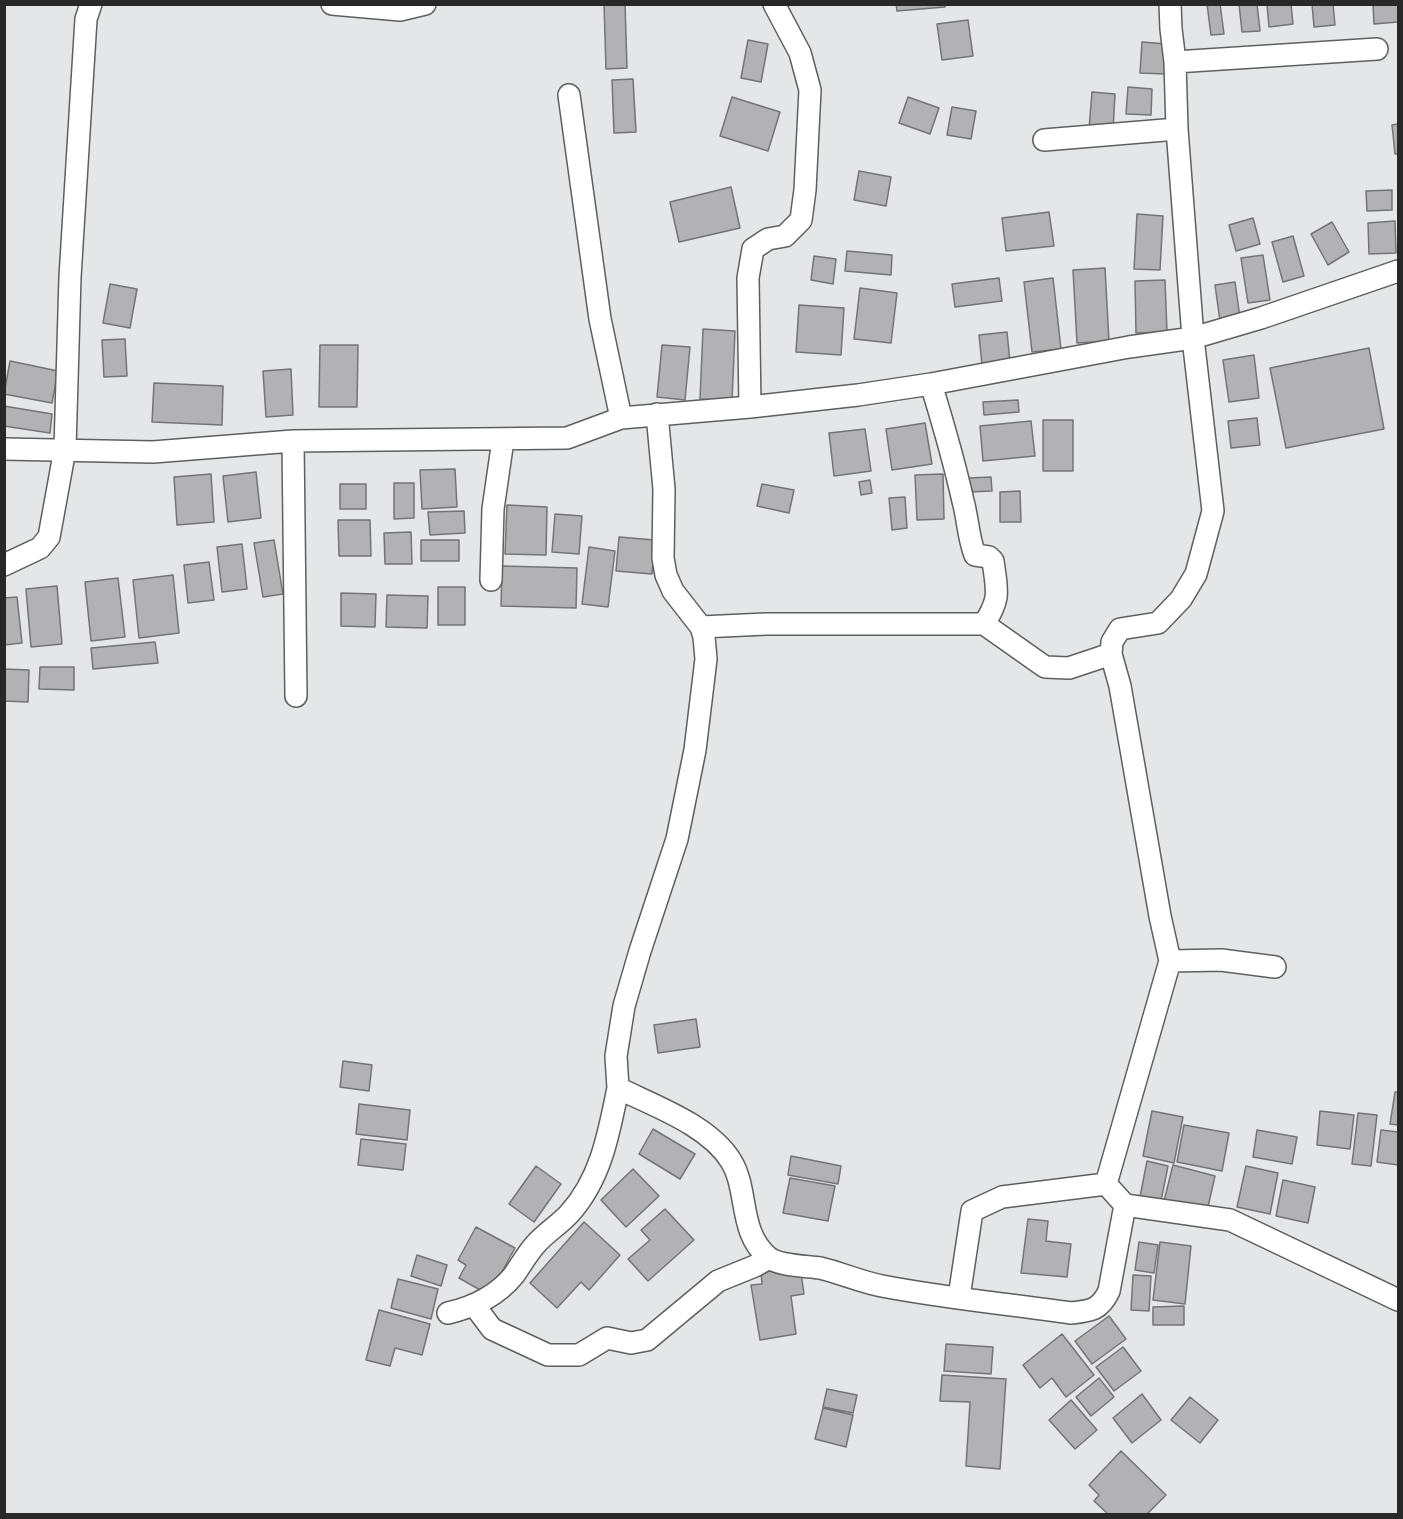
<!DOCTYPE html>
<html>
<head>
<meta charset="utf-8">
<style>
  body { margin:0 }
  #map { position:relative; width:1403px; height:1519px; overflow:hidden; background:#e5e6e8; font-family:"DM Sans",sans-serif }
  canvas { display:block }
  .frame { position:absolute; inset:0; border:6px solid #282829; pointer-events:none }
</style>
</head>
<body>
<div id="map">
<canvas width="1403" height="1519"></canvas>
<div class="frame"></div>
</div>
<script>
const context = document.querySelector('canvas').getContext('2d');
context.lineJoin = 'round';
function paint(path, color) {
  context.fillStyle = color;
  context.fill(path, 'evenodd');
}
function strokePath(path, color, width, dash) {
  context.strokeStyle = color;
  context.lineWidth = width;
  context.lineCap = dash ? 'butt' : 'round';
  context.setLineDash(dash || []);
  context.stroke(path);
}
const building = new Path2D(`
  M604 4H625L627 68 606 69Z
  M896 4H945V7L897 11Z
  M1207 4H1220L1224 34 1211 35Z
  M1239 4H1257L1260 31 1242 32Z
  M1267 4H1291L1293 24 1269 27Z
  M1312 4H1333L1335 25 1314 27Z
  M1373 4H1398V22L1374 24Z
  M968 20 973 56 942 60 937 24Z
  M748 40 768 44 761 82 741 78Z
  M1142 42 1167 44 1166 74 1140 73Z
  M633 79 636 132 614 133 612 80Z
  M1128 87 1152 89 1151 115 1126 114Z
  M1092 92 1115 94 1113 131 1089 129Z
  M732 97 780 112 768 151 720 136Z
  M908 97 939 108 930 134 899 123Z
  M952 107 976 111 971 139 947 135Z
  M1398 124V154H1395L1392 125Z
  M859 171 891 177 886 206 854 200Z
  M731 187 740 228 679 242 670 202Z
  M1392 190V210L1367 211 1366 191Z
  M1049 212 1054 246 1006 251 1002 218Z
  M1137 214 1163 216 1160 270 1134 269Z
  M1253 218 1260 244 1236 251 1229 225Z
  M1395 221 1396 253 1369 254 1368 223Z
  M1332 222 1349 252 1328 265 1311 234Z
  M1293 236 1304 276 1283 282 1272 242Z
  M847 251 892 255 891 275 845 271Z
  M1263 255 1270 300 1248 303 1241 258Z
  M814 256 836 259 833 284 811 280Z
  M1105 268 1109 341 1077 343 1073 270Z
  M999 278 1002 301 955 307 952 284Z
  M1053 278 1061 349 1032 352 1024 282Z
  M1165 280 1167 332 1136 333 1135 281Z
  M1235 282 1240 318 1220 321 1215 285Z
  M110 284 137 289 130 328 103 323Z
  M860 288 897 293 891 343 854 339Z
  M799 305 844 308 841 355 796 352Z
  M703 329 735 331 732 401 700 399Z
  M1007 332 1010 362 982 365 979 335Z
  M125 339 127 376 104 377 102 340Z
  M320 345H358L357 407H319Z
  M662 345 690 347 685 400 657 397Z
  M1369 348 1384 429 1286 448 1270 368Z
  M1254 355 1259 398 1229 402 1223 360Z
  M10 361 58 371 52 403 4 394Z
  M291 369 293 415 266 417 263 371Z
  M154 383 223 386 222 425 152 422Z
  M1018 400 1019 412 984 415 983 402Z
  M4 406 52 414 50 433 4 426Z
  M1257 418 1260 445 1231 448 1228 421Z
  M1043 420H1073V471H1043Z
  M1031 421 1035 456 983 461 980 426Z
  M925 423 932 464 892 470 886 429Z
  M865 429 871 471 834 476 829 433Z
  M455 469 457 507 422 509 420 470Z
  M256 472 261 518 228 522 223 476Z
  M211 474 214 522 177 525 174 477Z
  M943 474 944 519 917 520 915 475Z
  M991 477 992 491 969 492 968 478Z
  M870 480 872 493 861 495 859 482Z
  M394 483H414V518L394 519Z
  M340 484H366V509H340Z
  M762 484 794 490 789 513 757 506Z
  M1020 491 1021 522H1000V492Z
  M905 497 907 528 892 530 889 498Z
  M507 505 547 507 546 555 505 554Z
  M464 511 465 533 430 535 428 512Z
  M555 514 582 516 579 554 552 552Z
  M338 520H370L371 556H339Z
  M411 532 412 564H385L384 533Z
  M619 537 655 540 652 574 616 571Z
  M274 540 283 594 263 597 254 543Z
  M421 540H459V561H421Z
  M242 544 247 589 222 592 217 547Z
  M589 547 615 551 608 607 582 604Z
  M209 562 214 600 188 603 184 565Z
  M502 566 577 568 576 608 501 606Z
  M173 575 179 633 139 638 133 580Z
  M118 578 125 637 91 641 85 582Z
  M57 586 62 644 31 647 26 589Z
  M438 587H465V625H438Z
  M341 593 376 594 375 627 341 626Z
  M387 595 428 596 427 628 386 627Z
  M17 597 22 643 4 645V598Z
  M155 642 158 663 93 669 91 648Z
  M40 667H74V690L39 689Z
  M4 669 29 670 28 702 4 701Z
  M696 1019 700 1047 658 1053 654 1025Z
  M343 1061 372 1065 369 1091 340 1087Z
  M1395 1092H1398V1125L1390 1124Z
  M359 1104 410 1110 407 1140 356 1134Z
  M1152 1111 1183 1117 1174 1163 1143 1156Z
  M1320 1111 1354 1115 1350 1149 1317 1145Z
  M1358 1113 1377 1115 1371 1166 1352 1164Z
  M1184 1125 1229 1133 1222 1171 1177 1162Z
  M653 1129 695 1154 680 1179 639 1154Z
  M1257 1130 1297 1137 1292 1164 1253 1157Z
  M1381 1130 1398 1132V1165L1377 1162Z
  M361 1139 406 1144 403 1170 358 1165Z
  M791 1156 841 1166 838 1184 788 1175Z
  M1147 1161 1168 1166 1160 1206 1139 1202Z
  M1173 1165 1215 1176 1207 1211 1164 1201Z
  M536 1166 561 1184 534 1222 509 1204Z
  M1246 1166 1278 1173 1270 1214 1237 1207Z
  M633 1169 659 1196 626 1227 601 1200Z
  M790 1178 835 1186 828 1221 783 1213Z
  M1283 1180 1315 1187 1308 1223 1276 1216Z
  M665 1209 694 1240 648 1281 628 1259 650 1240 641 1230Z
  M1028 1219 1048 1221 1046 1241 1071 1244 1067 1277 1021 1273Z
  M584 1222 620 1255 589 1290 581 1282 557 1308 530 1283Z
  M476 1227 515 1248 489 1295 459 1278 466 1265 458 1260Z
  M1139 1242 1158 1245 1154 1273 1135 1270Z
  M1160 1242 1191 1246 1185 1304 1153 1300Z
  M417 1255 447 1265 441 1286 411 1276Z
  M800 1266 804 1294 791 1296 796 1334 760 1340 751 1285 762 1284 761 1272Z
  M1133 1275 1151 1276 1149 1311 1131 1310Z
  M398 1279 438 1289 431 1319 391 1308Z
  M1184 1306V1325H1153V1307Z
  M379 1310 430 1324 422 1355 395 1348 390 1366 366 1360Z
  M1109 1316 1126 1339 1092 1364 1075 1341Z
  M1062 1334 1094 1375 1066 1397 1052 1378 1040 1388 1023 1365Z
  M946 1344 993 1347 991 1374 944 1371Z
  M1123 1347 1141 1371 1114 1391 1096 1367Z
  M942 1375 1006 1379 1000 1469 966 1466 970 1402 940 1401Z
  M1099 1378 1114 1397 1091 1416 1076 1397Z
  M827 1389 857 1395 853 1413 823 1407Z
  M1142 1394 1161 1420 1132 1443 1113 1418Z
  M1190 1397 1218 1420 1200 1443 1171 1420Z
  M1071 1400 1097 1430 1075 1449 1049 1420Z
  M823 1408 853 1415 846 1447 815 1439Z
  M1121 1451 1166 1495 1147 1514H1108L1094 1501 1099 1495 1089 1485Z`);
const minor = new Path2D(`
  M332 4 400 10 425 4
  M1175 62 1377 49
  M569 95 600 319 621 418
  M1044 140 1177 129
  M931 384C943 423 954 461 963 501 968 519 968 537 975 555L989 557 993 561C997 591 1001 598 984 624
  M750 407 748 278 753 249 768 239 785 236 801 220 805 190 810 90 800 53 774 4
  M657 414 664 489 663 558 666 575 673 591 701 627 704 637 706 659 695 750 677 839 640 951 624 1006 616 1056 618 1088C654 1106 709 1125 731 1161 749 1190 738 1232 768 1257 778 1266 807 1266 820 1268 841 1273 861 1282 882 1286 944 1298 1008 1304 1071 1313 1091 1311 1100 1310 1109 1291L1125 1205 1106 1184 1170 961 1160 916 1120 686 1111 654 1112 642 1120 629 1158 623 1181 599 1196 574 1213 511 1193 338 1177 129 1175 62 1171 29 1170 4
  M293 441 296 696
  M4 449 153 452 293 441 567 438 621 418 750 407 858 395 931 384 1129 347 1193 338 1261 318 1398 271
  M4 565 40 548 49 537 65 449 70 277 86 19 91 4
  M491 580 493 509 503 440
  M701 627 766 624H984L1045 667 1069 668 1111 654
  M1170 961 1221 960 1275 967
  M1125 1205 1230 1220 1398 1300
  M959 1297 972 1211 1002 1197 1106 1184
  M474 1305 492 1329 548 1355H579L607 1338 631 1343 647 1340 718 1281 755 1266 769 1258
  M448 1313C474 1307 497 1296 514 1275 521 1265 527 1254 535 1245 545 1233 559 1225 569 1214 601 1179 609 1133 618 1088`);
paint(building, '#b2b2b4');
strokePath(building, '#747476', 1.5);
strokePath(minor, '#5e5f61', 24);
strokePath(minor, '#fff', 21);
</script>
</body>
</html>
